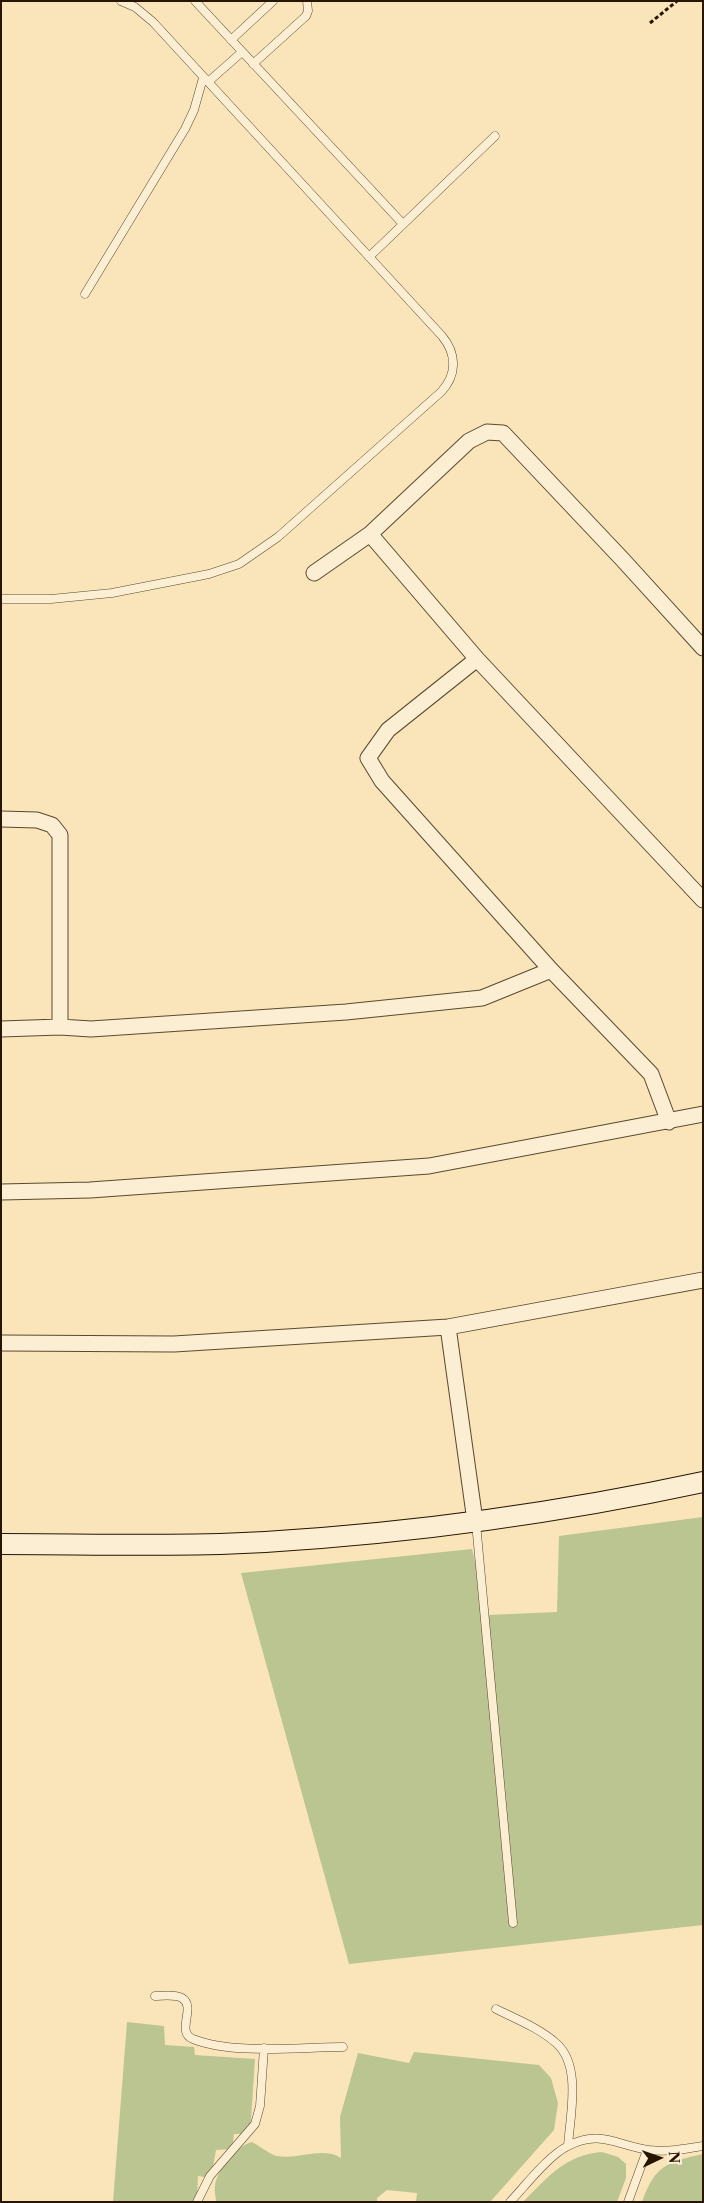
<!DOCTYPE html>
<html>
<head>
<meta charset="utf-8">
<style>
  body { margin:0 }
  #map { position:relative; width:704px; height:2203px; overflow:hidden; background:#f9e5b9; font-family:"Libre Caslon Text",serif }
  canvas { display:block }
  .frame { position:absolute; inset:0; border:2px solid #261500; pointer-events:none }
  .north { position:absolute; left:634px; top:2133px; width:50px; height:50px; -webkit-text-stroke:4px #fbeed2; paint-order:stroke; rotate:87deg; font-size:14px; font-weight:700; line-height:20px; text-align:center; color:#261500 }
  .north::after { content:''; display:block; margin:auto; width:18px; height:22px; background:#261500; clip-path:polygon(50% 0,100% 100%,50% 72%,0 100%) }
</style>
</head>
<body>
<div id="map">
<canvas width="704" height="2203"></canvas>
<div class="frame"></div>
<div class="north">N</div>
</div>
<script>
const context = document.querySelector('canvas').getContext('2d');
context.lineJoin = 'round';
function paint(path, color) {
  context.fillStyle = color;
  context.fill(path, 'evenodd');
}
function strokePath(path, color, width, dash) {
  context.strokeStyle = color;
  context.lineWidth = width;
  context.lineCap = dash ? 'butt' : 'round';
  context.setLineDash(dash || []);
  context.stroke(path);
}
const green = new Path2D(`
  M703 1517V1925L349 1964 241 1573 472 1549 488 1615 557 1612 559 1536Z
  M127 2022 164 2026 165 2045 194 2047 195 2055 255 2059 250 2134H234L232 2149 216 2150 211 2178 198 2176 197 2202H113Z
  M414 2052 539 2065 551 2078 558 2103 554 2130 490 2202H416L417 2193 387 2190 377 2198V2202H216C216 2197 214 2191 215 2186 217 2169 236 2146 252 2142 260 2146 269 2154 277 2156 298 2160 323 2146 341 2158L340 2117 358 2053 409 2063Z
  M602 2152 618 2157 626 2164V2178L617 2202H523C548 2177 565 2155 602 2152Z
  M703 2154V2202H642C655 2165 667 2162 703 2154Z`);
const path = new Path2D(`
  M650 23 677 1`);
const lane = new Path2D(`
  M195 1 403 224
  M231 40 273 1
  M253 64 306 16 308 11 307 1
  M208 82 242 52
  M369 257 495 136
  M85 294 185 129 194 110 203 78
  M1 599H51L112 593 209 574 239 564 278 537 441 392C457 375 457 354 442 336L153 22 135 7 121 1
  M476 1523 513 1923
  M155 1996C162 1996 175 1994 182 1998 197 2007 175 2032 193 2039 233 2055 299 2047 343 2047
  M496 2009C516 2019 539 2028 556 2043 582 2065 570 2116 568 2146
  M197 2202 210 2176 255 2124 260 2106 264 2048
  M510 2202C525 2186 549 2155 568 2146 600 2129 618 2146 649 2150 668 2152 685 2149 703 2146
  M628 2202 647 2150`);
const street = new Path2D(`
  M370 534 477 659 703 900
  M314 573 370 534 469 441 487 432 503 433 623 560 703 648
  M477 659 388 730 368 758 382 781 551 970 651 1074 669 1122
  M1 819 37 820 52 825 60 835V1027L91 1029 346 1012 482 998 551 970
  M1 1029 60 1027
  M1 1192 90 1190 429 1166 703 1114
  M448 1327 475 1521
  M1 1343 174 1344 448 1327 703 1280`);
const secondary = new Path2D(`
  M1 1544C89 1544 178 1547 265 1542 412 1533 559 1513 703 1482`);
paint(green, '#bbc591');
strokePath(lane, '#5b492e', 9);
strokePath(street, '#5b492e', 17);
strokePath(secondary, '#261500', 22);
strokePath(path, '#261500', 3, [4, 2.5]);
strokePath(lane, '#fbeed2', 8);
strokePath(street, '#fbeed2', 15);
strokePath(secondary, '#fbeed2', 20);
</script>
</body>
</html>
